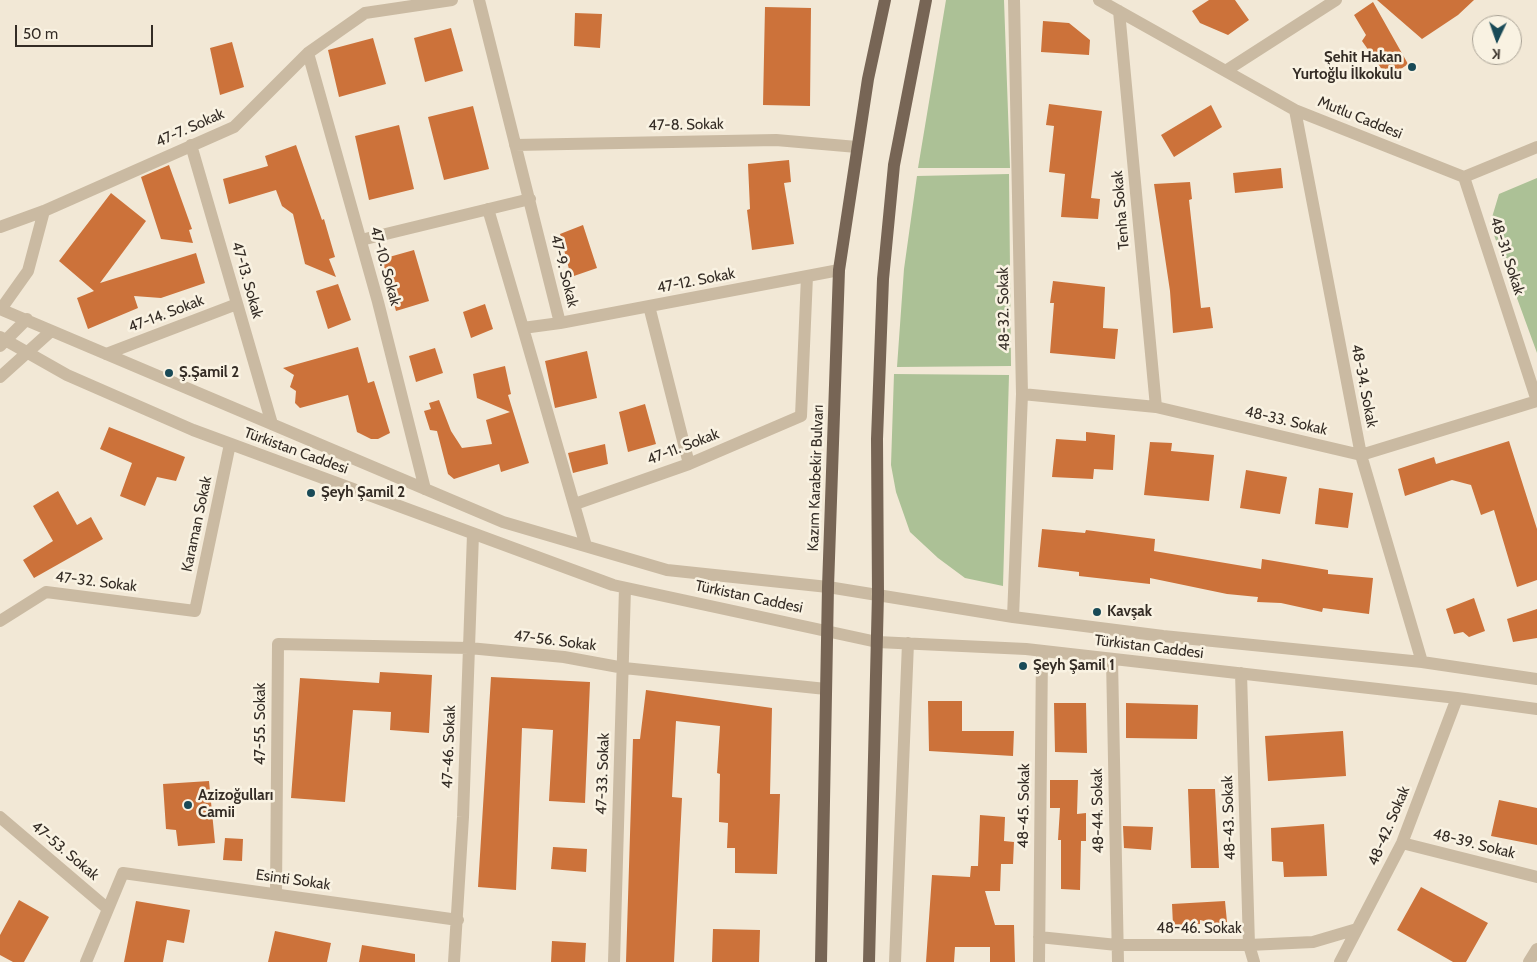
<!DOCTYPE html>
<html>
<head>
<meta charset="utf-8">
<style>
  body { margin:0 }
  #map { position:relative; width:1537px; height:962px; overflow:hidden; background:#f2e8d6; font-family:Cabin,sans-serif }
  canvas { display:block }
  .north { position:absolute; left:1472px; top:15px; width:50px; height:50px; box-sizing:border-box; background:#f9f2e2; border:1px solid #aaa396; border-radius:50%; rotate:183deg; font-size:14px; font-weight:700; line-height:20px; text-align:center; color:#342c25 }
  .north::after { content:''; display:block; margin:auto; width:18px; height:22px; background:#194a57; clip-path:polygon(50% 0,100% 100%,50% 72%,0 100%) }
  .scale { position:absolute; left:15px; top:25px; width:138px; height:22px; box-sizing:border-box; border:2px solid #342c25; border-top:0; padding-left:6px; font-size:15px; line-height:18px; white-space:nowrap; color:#342c25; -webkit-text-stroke:4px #f9f2e2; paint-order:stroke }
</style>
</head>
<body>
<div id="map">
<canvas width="1537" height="962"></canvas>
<div class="north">K</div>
<div class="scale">50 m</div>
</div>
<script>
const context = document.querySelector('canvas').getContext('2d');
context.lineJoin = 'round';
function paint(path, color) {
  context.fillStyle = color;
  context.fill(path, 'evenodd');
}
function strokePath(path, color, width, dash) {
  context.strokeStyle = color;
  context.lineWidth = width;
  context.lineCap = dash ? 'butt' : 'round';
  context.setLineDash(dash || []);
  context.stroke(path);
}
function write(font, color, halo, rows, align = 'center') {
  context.font = font + ' Cabin,sans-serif';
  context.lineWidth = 5;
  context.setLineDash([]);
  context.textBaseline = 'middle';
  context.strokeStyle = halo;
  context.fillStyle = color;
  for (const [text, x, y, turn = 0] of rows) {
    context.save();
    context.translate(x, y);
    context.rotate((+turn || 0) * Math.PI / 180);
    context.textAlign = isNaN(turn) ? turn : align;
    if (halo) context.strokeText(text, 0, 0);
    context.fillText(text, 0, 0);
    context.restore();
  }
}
const green = new Path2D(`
  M946 0H1004L1010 168H918Z
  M1009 174 1011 366 897 367 904 269 917 176Z
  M1537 178V353L1490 224 1499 194Z
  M894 374 1009 375 1003 586 965 578 938 558 910 532 896 492 891 465Z`);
const building = new Path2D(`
  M1209 0H1235L1249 20 1228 35 1200 23 1192 11Z
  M1377 0H1474L1458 15 1422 39Z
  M1373 2 1408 64 1388 78 1362 41 1366 35 1354 15Z
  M765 7 811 8 810 106 763 105Z
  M575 13 602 14 600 48 574 46Z
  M1043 21 1069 23 1090 40 1089 55 1041 52Z
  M451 28 463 71 425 82 414 38Z
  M373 38 386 84 339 97 328 50Z
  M232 42 244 87 220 95 210 48Z
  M1049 104 1102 111 1091 198 1100 199 1098 219 1061 217 1065 174 1049 172 1054 126 1046 125Z
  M1211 105 1222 127 1174 157 1161 135Z
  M473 106 489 169 444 180 428 117Z
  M399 125 414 189 369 200 355 136Z
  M296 145 322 220 324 219 335 257 329 259 336 277 305 264 293 214 282 206 276 190 229 204 223 179 268 166 265 156Z
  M789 160 791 182 784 183 794 244 752 250 747 210 750 209 748 164Z
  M169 165 192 229 189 230 193 243 161 239 141 177Z
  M1281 168 1283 188 1235 193 1233 173Z
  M1190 182 1192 199 1189 200 1201 308 1210 307 1213 328 1173 333 1170 291 1154 184Z
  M111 193 146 221 100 283 196 253 205 283 161 298 134 296 138 308 88 329 77 298 94 291 59 261Z
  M583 225 597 268 571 277 560 234Z
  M414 250 429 301 396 311 382 259Z
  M1053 281 1105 287 1103 328 1118 329 1115 359 1050 353 1054 303H1050Z
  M338 284 351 320 328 329 316 291Z
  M485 304 493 329 471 338 463 312Z
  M358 347 368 383 374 381 390 433 378 439H371L357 432 348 395 300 408 295 403 296 391 290 387 294 375 283 368Z
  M435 348 443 373 416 382 409 356Z
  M587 351 597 398 555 408 545 361Z
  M505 366 511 394 508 395 529 463 501 472 499 464 454 479 448 474 437 431 430 430 424 411 431 409 429 403 439 400 451 431 462 448 492 444 486 420 510 412 477 398 473 374Z
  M645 404 656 444 628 452 619 412Z
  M109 427 185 457 176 481 157 477 145 506 120 496 132 463 100 449Z
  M1086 432 1115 435 1113 470 1094 469 1093 479 1052 477 1056 439 1086 441Z
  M1509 441 1537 529V580L1517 587 1494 510 1481 515 1471 485 1452 480 1405 496 1398 469 1434 457 1436 464Z
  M1150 442 1172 443 1171 451 1214 455 1209 501 1144 495Z
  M605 444 608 464 573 473 568 453Z
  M1246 470 1287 477 1280 514 1240 508Z
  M1319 488 1353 493 1348 528 1315 524Z
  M58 491 77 525 91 517 103 539 34 578 23 560 53 541 33 506Z
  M1042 529 1085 533 1086 530 1155 539 1154 551 1261 569 1262 559 1328 570V574L1373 578 1369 614 1323 608 1322 612 1281 603 1257 602 1258 597 1227 594 1150 578V584L1079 576V572L1038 567Z
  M1474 598 1485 631 1469 637 1463 632 1454 634 1446 609Z
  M1537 609V638L1513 642 1507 619Z
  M380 672 432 675 429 733 390 730 391 712 353 710 345 802 291 798 300 678 379 683Z
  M491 677 590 682 585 803 549 801 553 730 522 728 516 890 478 887Z
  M646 690 772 708 770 794H780L777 874 735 873V848H727L728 823 719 822 720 774 717 773 720 726 676 721 672 797 682 798 674 962H626L633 739H640Z
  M928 701H962V731H1014L1013 756 929 751Z
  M1054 703H1086L1087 753 1055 752Z
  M1126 703 1198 705 1197 739 1126 738Z
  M1343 731 1346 776 1268 781 1265 736Z
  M1050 780H1078L1077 814 1086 813V841H1081L1080 890 1061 889V840H1058L1060 808H1050Z
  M209 781 215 843 178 846 176 830 166 829 163 784Z
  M1188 789H1215L1219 868H1191Z
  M1499 800 1537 808V845L1491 836Z
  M980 815 1005 817 1004 841 1014 842 1013 864H1001L1000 891H985L995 925H1014L1015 962H990V947H955L954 962H926L932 875 970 877 971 866H978Z
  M1324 824 1327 876 1284 877 1283 862 1272 861 1271 828Z
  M1123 826 1153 827 1151 850 1124 848Z
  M225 838 243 839 242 861 223 860Z
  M553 847 587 849 586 872 551 869Z
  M1421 887 1488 923 1466 962H1453L1397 930Z
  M19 900 49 917 24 962H13L0 955V935Z
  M136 901 190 910 184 943 167 940 163 962H124Z
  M1225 901 1227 922 1217 924 1200 920V924L1173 925 1172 904Z
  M713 929 760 930 759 962H712Z
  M275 931 331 943 327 962H268Z
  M552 941 586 943 585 962H551Z
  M362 945 415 954V962H359Z`);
const minor = new Path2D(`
  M479 0 560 323 523 328 586 546
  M1099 0 1295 110 1464 177 1537 147
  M1119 11 1156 407
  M308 53 378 302 425 489
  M1227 70 1336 0
  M1295 110 1361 455 1422 662
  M191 145 272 424
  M515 145 776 140 857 147
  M1464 177 1537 401
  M488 209 523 328
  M0 227 44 211 234 127 308 53 365 13 452 0
  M361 240 530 199
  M649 306 689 464
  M0 309 503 522 667 570 828 587 1013 617 1163 636 1422 662 1537 679
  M1 309 28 271 44 211
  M560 323 839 270
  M0 337 67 375 193 430 613 585 877 642 1026 649 1457 698 1537 709
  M0 346 27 319
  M106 354 237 304
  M0 377 50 332
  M1022 394 1156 407 1361 455 1537 401
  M575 504 689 464 801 416 807 276
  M1013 617 1022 394 1014 0
  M0 621 46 592 195 611 230 444
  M1112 659 1118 962
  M1241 673 1249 945 1254 962
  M0 817 108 909
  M1402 843 1537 877
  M276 894 278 644 469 648 564 657 624 668 826 689
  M1039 937 1117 945H1249L1313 942 1357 929
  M86 962 123 873 458 920
  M454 962 463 817 473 534
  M614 962 625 588
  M895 962 908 643
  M1039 962 1042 651
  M1340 962 1402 843 1457 698
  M1529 962 1537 949`);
const major = new Path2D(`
  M821 962 828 587 839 270 868 79 885 0
  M869 962 878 594 877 439 883 279 894 165 926 0`);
const markers = [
  [1412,67,5,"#194a57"],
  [169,373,5,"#194a57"],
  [311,493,5,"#194a57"],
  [1097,612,5,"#194a57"],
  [1023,666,5,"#194a57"],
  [188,805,5,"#194a57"]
];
const poiNames = [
  ["Şehit Hakan",1402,58,"right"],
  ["Yurtoğlu İlkokulu",1402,75,"right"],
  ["Ş.Şamil 2",179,373],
  ["Şeyh Şamil 2",321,493],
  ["Kavşak",1107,612],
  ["Şeyh Şamil 1",1033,666],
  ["Azizoğulları",198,796],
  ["Camii",198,813]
];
const streetNames = [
  ["Mutlu Caddesi",1360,118,22],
  ["47-8. Sokak",686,125,-1],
  ["47-7. Sokak",190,128,-24],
  ["Tenha Sokak",1121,210,-95],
  ["48-31. Sokak",1507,256,72],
  ["47-10. Sokak",385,266,75],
  ["47-9. Sokak",564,271,76],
  ["47-13. Sokak",247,280,74],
  ["47-12. Sokak",696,281,-11],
  ["48-32. Sokak",1004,309,-91],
  ["47-14. Sokak",166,314,-21],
  ["48-34. Sokak",1364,386,79],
  ["48-33. Sokak",1286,421,13],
  ["47-11. Sokak",683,447,-21],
  ["Türkistan Caddesi",296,451,20],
  ["Kazım Karabekir Bulvarı",816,478,-88],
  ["Karaman Sokak",197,524,-78],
  ["47-32. Sokak",96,582,7],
  ["Türkistan Caddesi",749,597,12],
  ["47-56. Sokak",555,641,7],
  ["Türkistan Caddesi",1149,647,7],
  ["47-55. Sokak",261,724,-90],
  ["47-46. Sokak",449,747,-88],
  ["47-33. Sokak",603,774,-88],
  ["48-45. Sokak",1024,806,-89],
  ["48-44. Sokak",1098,811,-91],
  ["48-43. Sokak",1229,818,-92],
  ["48-42. Sokak",1389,826,-67],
  ["48-39. Sokak",1474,844,14],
  ["47-53. Sokak",65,851,40],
  ["Esinti Sokak",293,880,8],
  ["48-46. Sokak",1199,929]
];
paint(green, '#acc196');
paint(building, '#cc723a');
strokePath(minor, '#cabaa2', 12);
strokePath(major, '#776555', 12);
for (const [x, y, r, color] of markers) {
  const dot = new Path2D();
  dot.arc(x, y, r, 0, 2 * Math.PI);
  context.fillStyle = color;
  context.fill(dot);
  strokePath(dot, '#f9f2e2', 2);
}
write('bold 15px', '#342c25', '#f9f2e2', poiNames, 'left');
write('15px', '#342c25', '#f9f2e2', streetNames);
</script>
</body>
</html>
